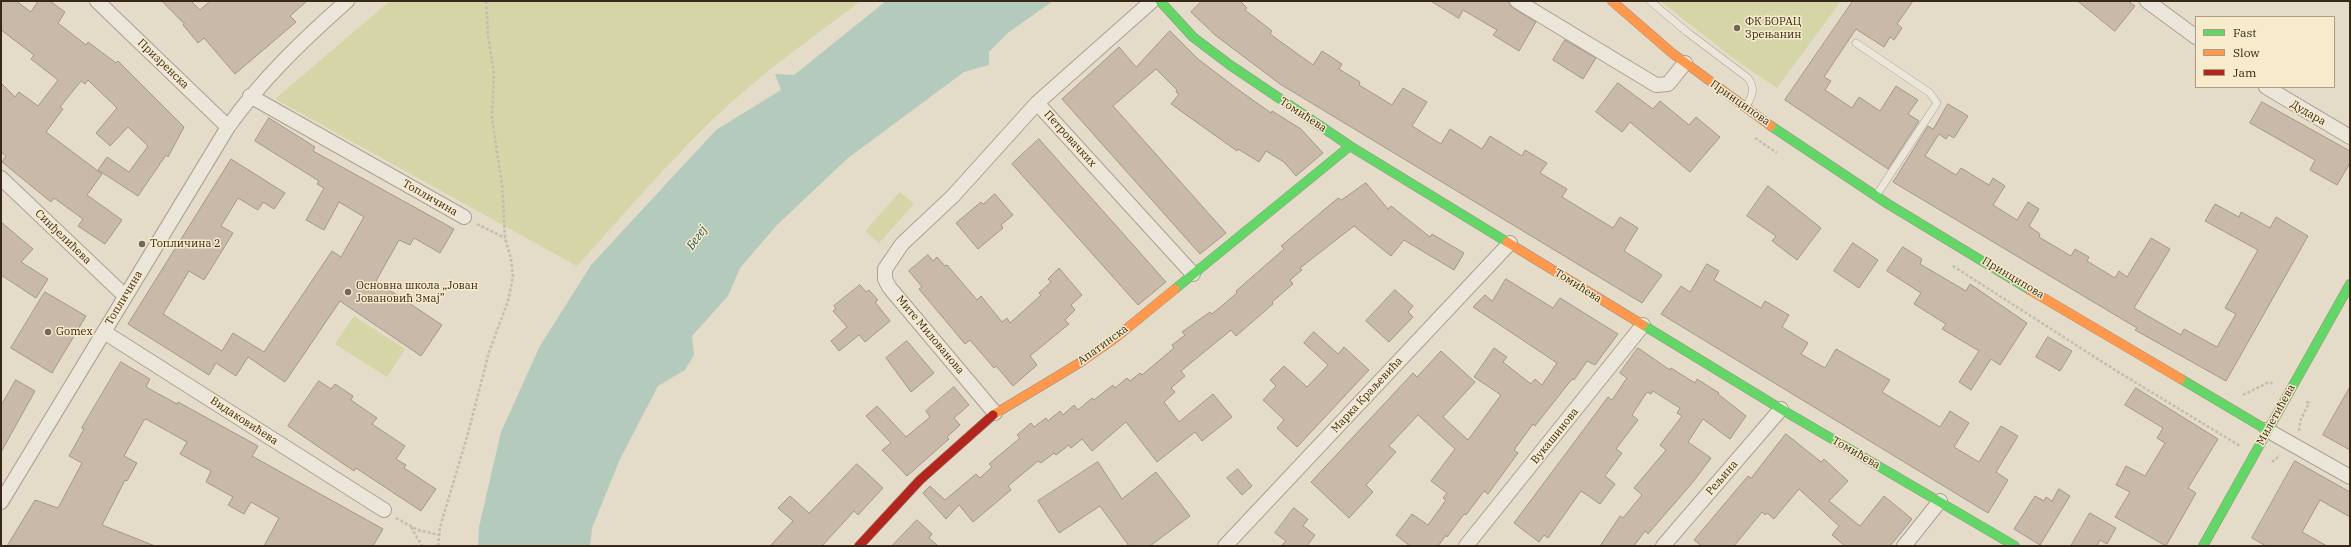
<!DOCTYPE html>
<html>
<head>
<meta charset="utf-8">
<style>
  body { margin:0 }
  #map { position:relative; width:2351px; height:547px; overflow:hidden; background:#e4dcc8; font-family:"IBM Plex Serif",serif }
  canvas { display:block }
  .frame { position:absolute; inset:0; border:2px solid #37281a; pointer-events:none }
  .legend { position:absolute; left:2195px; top:16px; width:140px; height:72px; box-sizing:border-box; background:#f8ebcb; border:1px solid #ab9d84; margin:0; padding:5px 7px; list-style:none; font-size:12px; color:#37281a }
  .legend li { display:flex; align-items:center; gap:8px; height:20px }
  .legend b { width:20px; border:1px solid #ab9d84 }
</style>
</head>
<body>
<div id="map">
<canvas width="2351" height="547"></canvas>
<div class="frame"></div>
<ul class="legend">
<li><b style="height:5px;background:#63d668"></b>Fast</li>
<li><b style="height:5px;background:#ff974d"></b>Slow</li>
<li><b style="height:5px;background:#b3261e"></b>Jam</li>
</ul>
</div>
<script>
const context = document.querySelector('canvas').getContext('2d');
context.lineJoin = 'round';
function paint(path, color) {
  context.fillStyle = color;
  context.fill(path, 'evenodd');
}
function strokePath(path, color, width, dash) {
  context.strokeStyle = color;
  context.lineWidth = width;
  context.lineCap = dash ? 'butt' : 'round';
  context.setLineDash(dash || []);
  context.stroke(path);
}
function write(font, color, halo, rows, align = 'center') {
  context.font = font + ' "IBM Plex Serif",serif';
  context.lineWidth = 3;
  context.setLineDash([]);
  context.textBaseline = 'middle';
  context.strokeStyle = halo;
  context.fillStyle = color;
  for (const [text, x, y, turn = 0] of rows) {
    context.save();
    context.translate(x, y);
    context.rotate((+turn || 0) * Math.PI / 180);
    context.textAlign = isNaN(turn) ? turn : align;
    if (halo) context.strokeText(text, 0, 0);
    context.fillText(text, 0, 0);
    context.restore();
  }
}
const green = new Path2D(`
  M390 1H861C816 34 770 68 728 105 674 155 626 212 577 266L275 99Z
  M1660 1H1841L1777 88 1737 61Z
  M900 192 914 204 879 243 865 231Z
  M354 316 405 349 387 377 335 344Z`);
const water = new Path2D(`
  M886 1H1053L1009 32 989 52V65L964 72 848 158 777 225 740 268 728 296 692 336 694 355 685 370 658 386 620 459 592 528 590 546H478L479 527 501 432 540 346 591 265 716 130 781 90 775 74 794 75Z`);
const building = new Path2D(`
  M1 1H16L31 12 38 1H50L65 12 58 23 86 45 88 42 116 63 118 61 184 127 168 157 166 155 138 196 98 170 107 157 129 172 148 146 128 127 110 146 96 133 117 108 88 80 85 84 81 81 60 107 63 109 46 132 102 174 87 195 122 220 105 244 78 226 83 219 54 198 51 202 2 162 6 156 1 152V83L15 97 19 92 38 106 58 80 31 59 34 55 1 30Z
  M162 1H191L200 10 210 1H307L290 16 296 22 235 74 204 38 198 43 183 25 184 24Z
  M1202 1H1240L1247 8 1245 10 1272 31 1270 34 1313 65 1322 51 1342 64 1339 69 1360 82 1359 85 1392 105 1403 88 1427 102 1412 126 1441 144 1450 129 1482 149 1490 136 1522 156 1525 150 1547 163 1540 173 1567 189 1562 197 1613 228 1620 217 1638 228 1624 251 1662 275 1642 303 1280 84 1215 35 1191 12Z
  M1431 1H1509L1513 8 1536 22 1519 51 1493 35 1497 30 1463 10 1459 18Z
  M1853 1H1913L1897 24 1902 28 1894 40 1890 37 1884 47 1856 29 1824 77 1831 81 1825 90 1852 108 1859 97 1880 111 1896 86 1918 100 1908 114 1919 121 1888 169 1785 100Z
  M2078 1H2128L2135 6 2115 31Z
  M1170 31 1198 59 1236 88 1271 113 1272 111 1301 129 1323 153 1296 176 1284 162 1266 151 1259 162 1238 149 1237 151 1171 104 1179 94 1176 92 1177 90 1156 69 1113 106 1226 233 1200 254 1062 99 1119 47 1136 67Z
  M1565 40 1596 58 1583 79 1553 60Z
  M1618 83 1653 109 1660 101 1689 125 1696 117 1720 137 1690 172 1630 122 1622 132 1596 112Z
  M2262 102 2350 151V163L2337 185 2310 170 2315 160 2250 123Z
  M1948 104 1968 116 1954 138 1949 135 1946 139 1939 134 1925 156 1956 175 1961 168 1989 185 1993 178 2005 186 1993 205 2017 220 2028 202 2039 209 2029 226 2040 234 2039 237 2071 256 2075 249 2089 257 2087 261 2115 278 2119 271 2127 277 2151 238 2170 249 2134 308 2181 335 2184 329 2217 347 2236 314 2225 308 2258 250 2205 221 2215 204 2239 217 2241 212 2270 228 2276 217 2308 236 2226 381 2135 330 2137 328 1893 182 1928 126 1933 129Z
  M269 118 315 147 313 151 454 229 440 253 414 238 410 245 399 240 376 281 442 325 421 356 340 301 285 382 248 357 236 376 216 363 209 375 128 324 231 159 285 193 274 209 263 202 258 210 238 198 221 226 233 233 204 280 189 271 163 314 222 351 233 333 264 352 332 251 341 257 364 217 339 202 324 230 306 220 324 188 317 184 319 181 255 141Z
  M1039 139 1166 282 1138 305 1012 164Z
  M1366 183 1388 209 1391 206 1430 237 1432 234 1464 253 1454 270 1404 240 1391 256 1354 226 1300 268 1302 270 1290 280 1293 284 1272 302 1273 304 1236 336 1231 330 1181 371 1185 376 1171 388 1175 392 1164 402 1179 422 1213 394 1232 417 1202 441 1195 432 1157 462 1126 422 1092 451 1082 439 1071 448 1069 445 1056 455 1054 453 1041 463 1038 461 1008 486 1011 490 973 522 959 505 946 519 923 493 930 486 945 500 976 474 980 478 992 467 989 464 1020 438 1017 435 1031 423 1034 427 1046 418 1048 421 1060 411 1063 415 1074 405 1078 410 1092 398 1094 400 1113 385 1115 388 1127 378 1130 381 1140 373 1142 375 1174 348 1172 345 1185 335 1182 332 1210 312 1212 314 1237 293 1236 291 1284 249 1281 246 1338 198 1341 200Z
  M1768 186 1821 228 1797 260 1772 241 1776 236 1747 216Z
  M995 194 1013 215 1001 225 1003 228 978 249 956 223 981 202 983 204Z
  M1 222 33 249 21 262 48 279 36 298 1 275Z
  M1853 243 1878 260 1859 288 1834 271Z
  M1903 247 1922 259 1920 264 1966 291 1970 284 2027 323 2000 365 1991 359 1971 390 1959 382 1979 351 1942 329 1946 324 1914 304 1921 293 1887 271Z
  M928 255 933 261 937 257 945 266 947 265 977 300 981 296 1002 322 1007 318 1010 323 1041 295 1039 293 1051 282 1048 279 1059 268 1082 295 1071 305 1075 310 1065 320 1069 324 1030 356 1037 365 1013 386 996 366 994 368 970 340 965 344 919 289 922 287 909 271Z
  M1707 264 1719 271 1714 280 1761 308 1765 301 1789 315 1782 327 1808 343 1801 354 1825 368 1836 349 1890 380 1882 392 1940 427 1950 411 1969 423 1954 447 1979 462 2001 426 2018 436 1996 472 2008 480 1988 513 1661 314 1681 286 1690 292Z
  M1506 279 1553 308 1560 298 1618 334 1595 365 1587 361 1574 380 1572 379 1535 426 1533 424 1514 450 1518 453 1488 494 1484 491 1466 515 1464 514 1447 537 1446 535 1438 546H1410L1396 535 1412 514 1428 525 1446 500 1443 498 1447 493 1431 481 1455 449 1418 415 1389 446 1396 452 1366 485 1373 492 1349 518 1311 482 1413 373 1417 377 1441 351 1475 382 1443 417 1468 440 1501 395 1474 377 1494 348 1507 357 1503 362 1531 384 1535 379 1542 385 1557 363 1473 307 1485 295 1492 301Z
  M860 285 866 292 869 290 878 300 875 302 890 321 865 342 859 335 839 351 831 341 847 327 833 311 836 309 834 306Z
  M1395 290 1413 306 1408 312 1413 317 1389 342 1366 321Z
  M45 292 86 316 52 373 11 348Z
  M1314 332 1338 354 1344 347 1369 370 1297 447 1277 428 1284 420 1263 400 1276 386 1270 380 1284 366 1307 387 1328 365 1304 343Z
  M2048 337 2072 351 2060 371 2036 357Z
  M907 341 934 373 911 392 886 358Z
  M1638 348 1670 370 1671 368 1695 383 1697 379 1719 393 1718 394 1746 416 1730 439 1703 419 1688 442 1711 458 1693 482 1648 534 1645 531 1634 546H1600L1620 516 1623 518 1642 495 1634 488 1666 450 1660 445 1682 416 1677 413 1680 408 1653 391 1651 394 1647 392 1632 415 1638 420 1616 449 1622 453 1605 476 1615 484 1600 504 1581 491 1548 538 1544 535 1539 542 1514 523 1608 397 1612 400 1627 378 1620 373Z
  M121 362 150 379 146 387 177 404 178 402 258 446 252 456 383 529 373 546H264L279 518 251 502 244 514 228 505 233 497 206 482 211 471 180 454 187 442 146 419 144 420 124 456 137 463 127 481 125 480 102 525 155 546H7L35 500 58 508 82 463 69 456 84 429 82 428Z
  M16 380 35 391 1 452V406Z
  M319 381 331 389 335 384 353 396 351 400 377 418 372 424 405 446 396 459 406 465 404 468 436 489 421 511 356 468 354 471 288 426Z
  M954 387 969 405 954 418 960 425 947 437 949 439 907 476 882 450 891 443 866 416 877 406 906 437 930 417 926 411Z
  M2350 387V450L2323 435Z
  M2136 388 2218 439 2188 488 2196 493 2166 546 2115 517 2130 492 2116 485 2126 466 2145 476 2165 443 2157 438 2163 428 2125 405Z
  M1786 434 1821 462 1824 459 1848 481 1829 501 1860 526 1884 496 1912 519 1890 546H1845L1832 535 1839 526 1799 489 1774 519 1767 513 1765 515 1762 512 1734 546H1702L1694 540 1748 476 1751 478Z
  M2295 461 2350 492V517L2320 500 2302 532 2327 546H2266L2252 538Z
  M1098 462 1122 499 1156 472 1190 516 1150 546H1129L1100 506 1059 533 1038 501Z
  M857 464 883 488 858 515 854 511 822 546H770L793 521 778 508 790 496 809 513Z
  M1238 469 1252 486 1242 495 1227 478Z
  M2059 489 2070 496 2040 545 2014 529 2035 496 2044 501 2046 497 2052 501Z
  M1294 508 1308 519 1303 526 1315 535 1307 546H1281L1286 541 1275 533Z
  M2090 513 2116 528 2107 544 2100 540 2097 546H2071Z
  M917 520 932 534 929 538 938 546H892Z`);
const path = new Path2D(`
  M1755 138 1777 153
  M477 224 505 238
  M1953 266 2115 370 2240 446
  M2243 395 2269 382 2274 384
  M2299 431 2301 419 2309 403 2305 401
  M2272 462 2280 455
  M396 518 418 530 439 535
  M411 527 422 546
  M438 546 440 527 467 437 489 352 508 301 513 277 511 259 505 238 502 184 492 119 494 74 488 36 486 1`);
const lane = new Path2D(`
  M1650 1 1687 32 1748 78C1756 89 1752 96 1746 107
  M1856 43 1930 93 1937 103 1876 196`);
const street = new Path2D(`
  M97 1 228 127
  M1517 1 1656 85 1668 84 1685 63
  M2147 1 2196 37
  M2266 87 2350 137
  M250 96 464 217
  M1037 103 1193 274
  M1 178 125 296
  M104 332 384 510
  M995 413 889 287 885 279V269L902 244 953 196 1037 103 1152 1
  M2267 430 2350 477
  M1 502 228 127C262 79 303 40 347 1
  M1225 546 1510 243
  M1466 546 1643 325
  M1663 546 1781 409
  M1904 546 1940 501`);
const fast = new Path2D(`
  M1160 1 1193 37 1230 65 1350 146 1507 242
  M1771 126 1888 204 2030 290
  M1175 289 1350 146
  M1643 325 1781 409 2015 546
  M2181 379 2267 430
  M2203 546 2350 284`);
const slow = new Path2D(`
  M1612 1 1672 53 1771 126
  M1507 242 1643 325
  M2030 290 2181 379
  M993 415 1081 362 1114 339 1175 289`);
const jam = new Path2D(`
  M859 546 920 480 993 415`);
const markers = [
  [1737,28,4,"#746757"],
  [142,244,4,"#746757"],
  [348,292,4,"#746757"],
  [48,332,4,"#746757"]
];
const poiNames = [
  ["ФК БОРАЦ",1745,22],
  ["Зрењанин",1745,35],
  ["Топличина 2",150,244],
  ["Основна школа „Јован",356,286],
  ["Јовановић Змај”",356,299],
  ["Gomex",56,332]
];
const streetNames = [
  ["Призренска",163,64,44],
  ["Принципова",1740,103,35],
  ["Дудара",2308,113,30],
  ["Томићева",1303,115,33],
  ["Петровачких",1070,139,48],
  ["Топличина",430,198,30],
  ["Синђелићева",63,237,44],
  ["Принципова",2013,278,31],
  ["Томићева",1578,286,32],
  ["Топличина",124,298,-59],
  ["Мите Милованова",930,335,50],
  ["Апатинска",1103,345,-36],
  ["Марка Краљевића",1367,395,-47],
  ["Милетићева",2276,415,-61],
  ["Видаковићева",244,421,33],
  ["Вукашинова",1555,436,-51],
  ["Томићева",1856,453,30],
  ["Рељина",1722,478,-49]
];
const waterNames = [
  ["Бегеј",697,238,-55]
];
paint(green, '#d5d5a8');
paint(water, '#b4cabd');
paint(building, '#c8b9a8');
strokePath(building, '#a49787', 1);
strokePath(lane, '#a9a092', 8);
strokePath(street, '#a9a092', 16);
strokePath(fast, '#989082', 10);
strokePath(slow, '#989082', 10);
strokePath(jam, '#989082', 10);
strokePath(path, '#c4bdb1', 2.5, [3, 2]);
strokePath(lane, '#ece6da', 7);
strokePath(street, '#ece6da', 14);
strokePath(fast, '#63d668', 9);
strokePath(slow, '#ff974d', 9);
strokePath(jam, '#b3261e', 9);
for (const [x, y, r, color] of markers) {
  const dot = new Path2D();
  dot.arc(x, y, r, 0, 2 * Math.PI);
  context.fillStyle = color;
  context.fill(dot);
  strokePath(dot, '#f8ebcb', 1.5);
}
write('11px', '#37281a', '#f8ebcb', poiNames, 'left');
write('11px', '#37281a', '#f8ebcb', streetNames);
write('italic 12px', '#275955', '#f8ebcb', waterNames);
</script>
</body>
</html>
